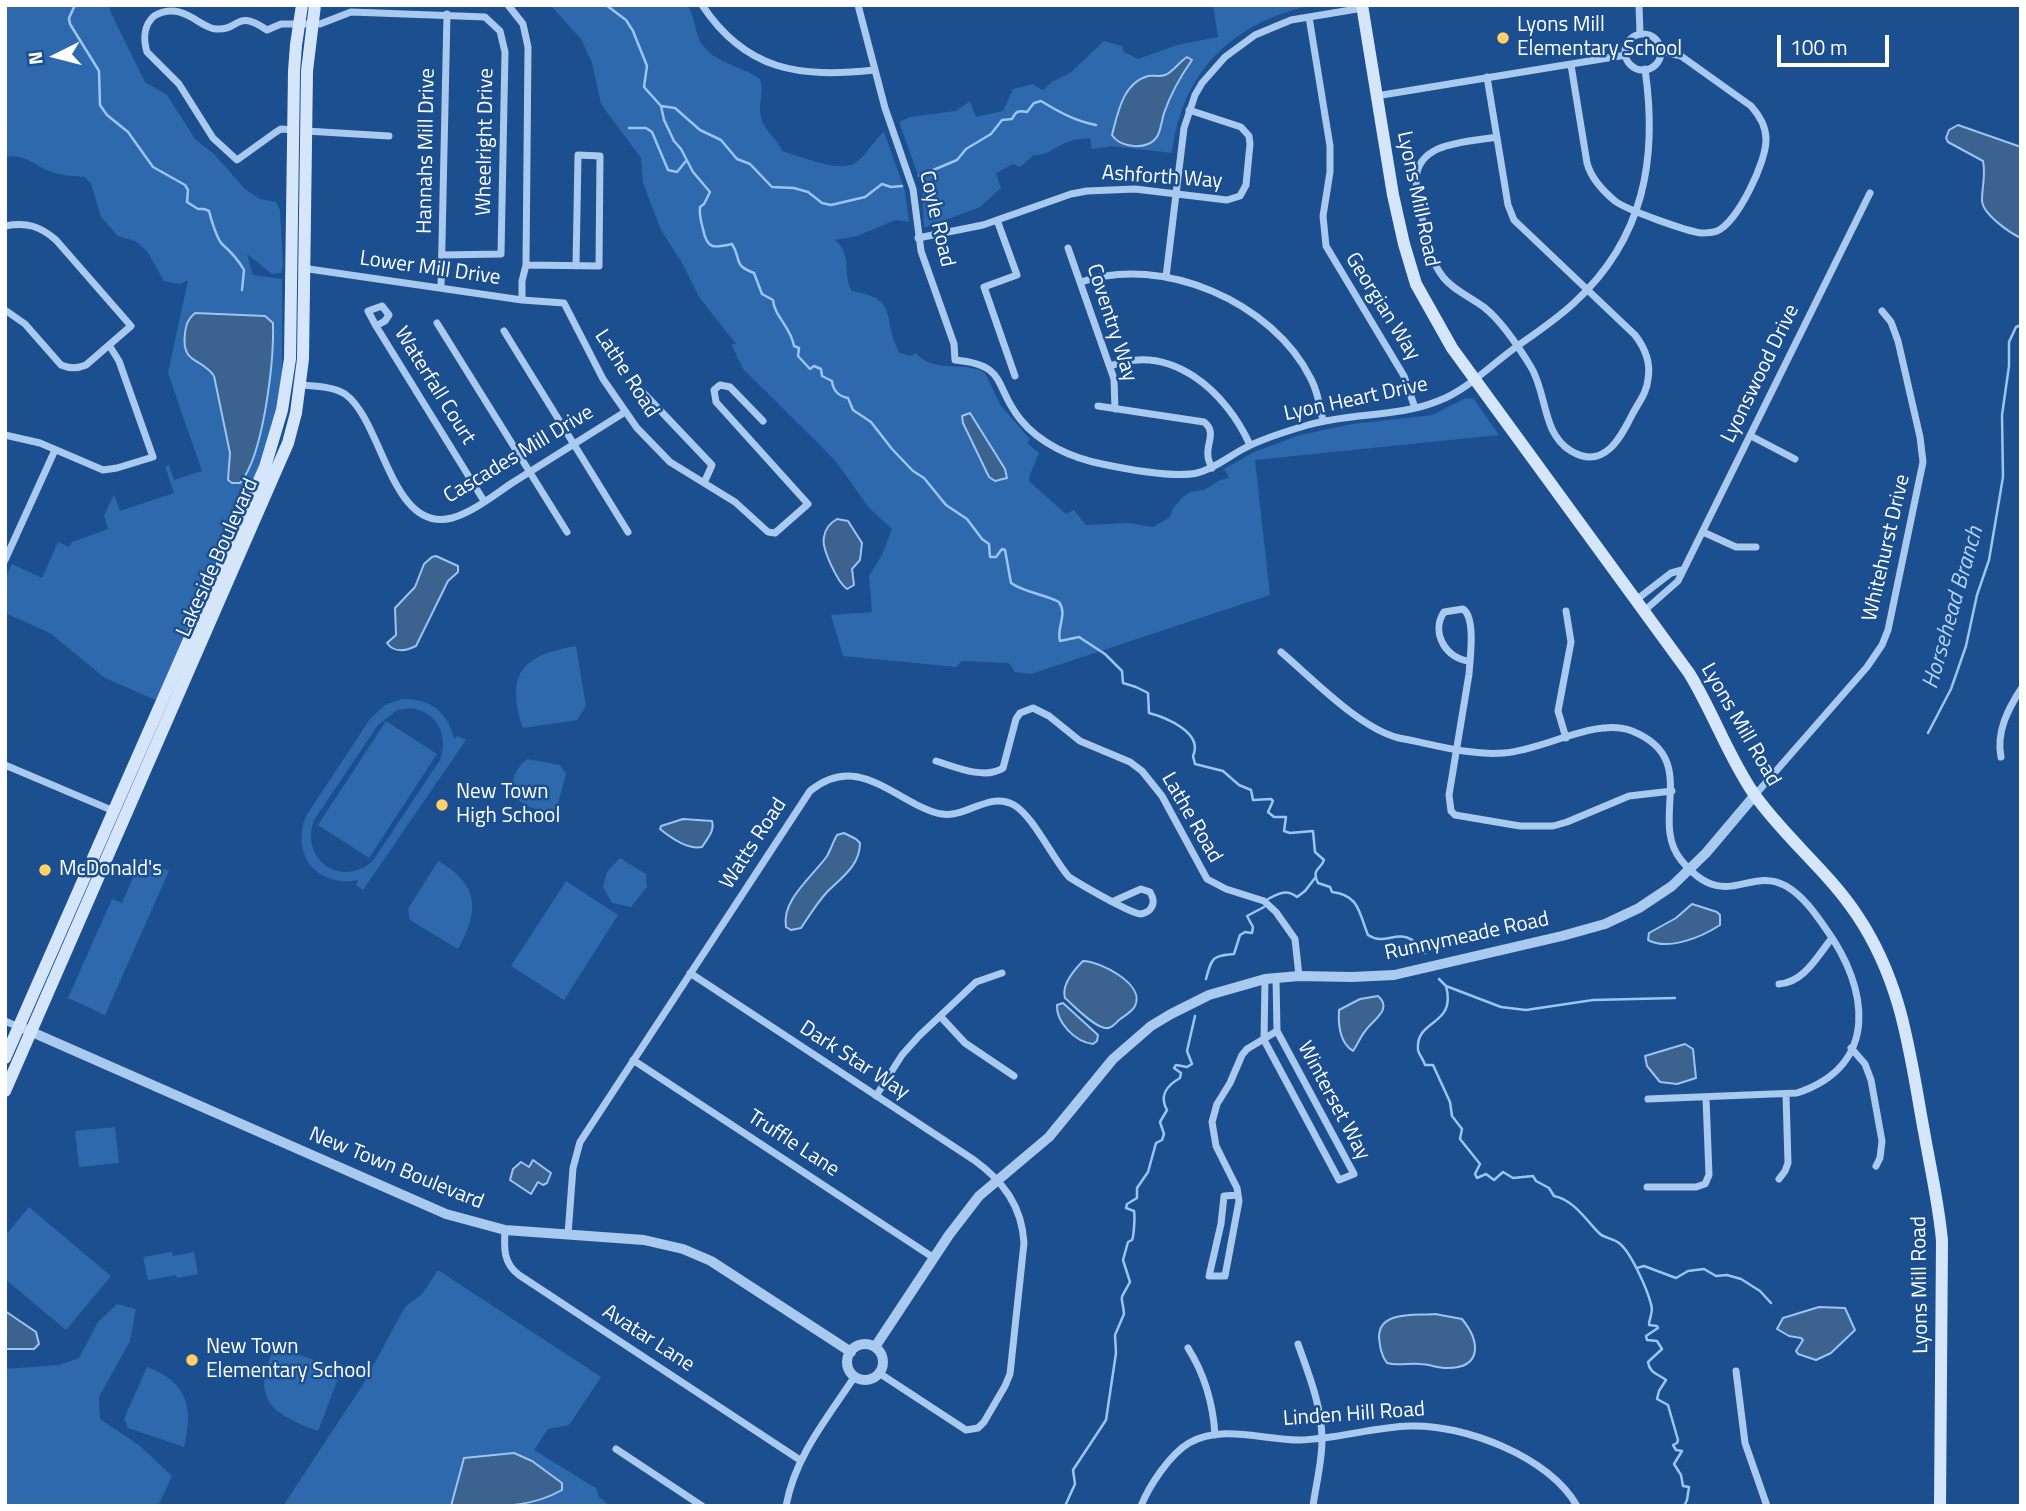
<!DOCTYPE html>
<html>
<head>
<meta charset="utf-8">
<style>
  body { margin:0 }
  #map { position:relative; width:2026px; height:1511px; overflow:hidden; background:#1b4f8f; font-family:"Titillium Web",sans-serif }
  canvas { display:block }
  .frame { position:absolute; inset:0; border:7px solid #fff; pointer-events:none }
  .north { position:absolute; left:21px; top:21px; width:70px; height:70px; -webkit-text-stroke:5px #1b4f8f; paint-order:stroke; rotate:264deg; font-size:19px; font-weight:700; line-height:28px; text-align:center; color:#fff }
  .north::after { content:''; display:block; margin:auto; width:24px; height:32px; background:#fff; clip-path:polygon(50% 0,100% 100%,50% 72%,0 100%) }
  .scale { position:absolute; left:1777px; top:35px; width:112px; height:32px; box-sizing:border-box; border:4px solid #fff; border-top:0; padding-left:9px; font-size:21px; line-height:24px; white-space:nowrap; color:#fff; -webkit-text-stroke:5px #1b4f8f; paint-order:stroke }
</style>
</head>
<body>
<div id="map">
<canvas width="2026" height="1511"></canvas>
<div class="frame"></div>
<div class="north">N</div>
<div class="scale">100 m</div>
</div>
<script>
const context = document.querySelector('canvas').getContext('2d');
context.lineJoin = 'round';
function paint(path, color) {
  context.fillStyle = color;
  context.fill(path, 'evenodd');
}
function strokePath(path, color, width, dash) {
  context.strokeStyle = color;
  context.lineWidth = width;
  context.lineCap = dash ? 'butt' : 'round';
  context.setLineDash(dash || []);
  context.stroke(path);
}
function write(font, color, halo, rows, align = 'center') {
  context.font = font + ' "Titillium Web",sans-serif';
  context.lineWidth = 5;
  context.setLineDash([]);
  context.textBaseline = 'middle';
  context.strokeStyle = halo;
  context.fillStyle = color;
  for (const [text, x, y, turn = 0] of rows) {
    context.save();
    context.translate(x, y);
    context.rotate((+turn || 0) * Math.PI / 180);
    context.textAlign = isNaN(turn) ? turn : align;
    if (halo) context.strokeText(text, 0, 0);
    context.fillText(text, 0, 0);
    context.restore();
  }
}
const green = new Path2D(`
  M5 5H110V11L145 82 167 95 195 139 215 155 246 190 260 199 276 202 280 210 283 265 281 273 272 274 247 254 253 275 282 279V374L280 394 265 454 158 701 105 678 50 633 5 613V579L12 564 42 578 58 542 69 547 72 542 108 529 104 516 114 494 120 511 174 493 165 466 169 465 174 480 202 471 168 373 188 280 180 284 164 281 147 251 135 241 118 236 101 217 91 184 85 177C75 176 62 176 52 172 37 168 22 151 5 158Z
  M550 5H687C695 16 694 29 700 41 712 63 742 66 760 79 765 95 756 106 763 123 768 134 777 139 782 151 798 156 839 172 853 164 866 158 873 140 884 132L905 191 909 222 896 220 857 236 835 240C854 256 841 273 852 291 902 300 880 318 900 353L910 356 916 353C932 374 964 360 985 373L1001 406 1030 439 1027 443 1039 453 1029 477 1030 482 1066 514 1074 510 1086 525 1129 523 1153 527 1170 517 1173 508 1183 497 1190 492 1204 490 1220 480 1229 478 1224 469 1254 452 1300 435 1352 424 1432 415 1466 398 1474 399 1499 435 1255 460 1270 595 1031 674 1015 672 1009 663 962 661 956 667 843 656 831 615 872 612 869 576 882 555 892 529 869 508 837 463 821 446 743 369 731 344H736L699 297 681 261 661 230 643 183 641 158 601 104 592 63 581 39Z
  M1213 5H1313C1233 22 1182 71 1172 153L1112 146 1092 149 1090 138C1080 139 1070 140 1061 145 1051 150 1046 155 1034 155L1020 167 1013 164 996 173 1001 188 980 207 924 228 922 186 899 122 910 117 956 111 970 101 976 117 1003 111 1013 89 1032 84 1043 90 1052 82 1070 73 1104 41 1122 46 1124 52 1138 59 1177 45 1218 37Z
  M576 646 586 706 577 720 523 728C505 674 522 655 576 646Z
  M402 699C430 698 448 712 454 739L457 736 466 740 363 890 356 885 358 880C316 888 291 854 306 816L370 719 385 705ZM411 708C438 712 449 736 440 760L372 862C339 888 300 859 314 820L378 725 397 710Z
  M386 721 437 754 369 858 318 825Z
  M527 759 560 765 566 774 556 811C520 813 495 788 527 759Z
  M620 858 646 874 647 887 631 907 612 903 603 887 607 872Z
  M141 859 169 871 105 1015 68 998 112 899 122 903Z
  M438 861C479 884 480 910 458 949L410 920 408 909Z
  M566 881 618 915 564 1000 511 966Z
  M115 1127 119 1163 79 1167 75 1131Z
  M29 1207 111 1276 66 1330 5 1279V1236Z
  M172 1252 173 1256 194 1252 198 1274 177 1278 176 1275 148 1280 143 1257Z
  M438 1270 601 1377 569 1425 548 1429 534 1450 597 1489 598 1496 610 1506H283L362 1386 405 1307 422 1294Z
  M117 1304 136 1309 130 1341 99 1397 100 1419 140 1446 172 1476 158 1506H5V1369L59 1365 79 1358 98 1322Z
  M275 1346 336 1368 339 1376 318 1431C268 1413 251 1397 275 1346Z
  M147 1367C187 1381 194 1408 184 1447L128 1428 124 1419Z`);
const water = new Path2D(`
  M1187 57 1192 60C1180 77 1171 93 1164 113 1162 120 1161 128 1158 135 1150 151 1121 149 1112 135 1118 112 1123 83 1148 76 1153 75 1160 77 1165 75 1173 72 1179 62 1187 57Z
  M1958 125 2021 147V238C2010 233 1982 214 1982 200 1982 186 1986 175 1983 161L1948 142 1946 138 1949 130Z
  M195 313 265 316 273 323C274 360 264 455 240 483H232L228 480 230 453 214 376C201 357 181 365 185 333 186 324 188 319 195 313Z
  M970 413 1005 469 1007 478 995 481 989 477 963 423 962 416Z
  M837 519 848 521 862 543 860 560 852 569 854 585 847 589C838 583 821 548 824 537 825 529 830 523 837 519Z
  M436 556 458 566V572L448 581 416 646C406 651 394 653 387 643L396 635 395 608 415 587 424 564 432 557Z
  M683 819 712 821C715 831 707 839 702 847 688 850 671 838 660 829L661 826Z
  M844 833 856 839 860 843C860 866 841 878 827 892 817 903 809 916 801 928L791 930 786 927C781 900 813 876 827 856 831 849 833 842 837 835Z
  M1692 904 1717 912 1720 915V925C1702 937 1668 951 1648 940L1649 933 1676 918Z
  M1083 961C1099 961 1146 984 1135 1006 1132 1012 1124 1016 1119 1020 1115 1024 1111 1029 1105 1028 1093 1026 1074 1006 1065 998 1061 985 1074 970 1083 961Z
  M1378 996C1393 1009 1374 1019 1366 1030 1360 1037 1358 1044 1353 1051 1340 1043 1338 1026 1339 1010L1360 999Z
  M1063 1003 1098 1035 1097 1041 1093 1044C1075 1042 1056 1022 1057 1005Z
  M1685 1044 1693 1049 1696 1078 1677 1084 1660 1082 1647 1066 1645 1056Z
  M533 1160 551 1173 547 1183 543 1185 538 1182 531 1194 510 1180 513 1169 521 1162 529 1167Z
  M1819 1307 1845 1308 1855 1330 1831 1353 1816 1360 1798 1354 1796 1351 1803 1340 1801 1338 1789 1336 1777 1329 1783 1318Z
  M5 1311 36 1332 39 1344 34 1349H5Z
  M1435 1314 1462 1319C1480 1341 1483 1368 1447 1368 1437 1368 1429 1364 1420 1364 1408 1363 1398 1366 1387 1363 1381 1355 1380 1347 1379 1337 1379 1310 1417 1316 1435 1314Z
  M514 1453 532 1461 562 1483V1490C527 1510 490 1506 451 1506L464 1458Z`);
const stream = new Path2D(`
  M75 5 69 18 70 24 99 71 100 105 107 115 128 132 153 167 185 185 188 190 187 202 198 209H204L209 211C211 219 217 239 222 244 231 252 238 259 244 270L242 290
  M606 5 626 20 633 31 647 66 644 87 661 106 664 120 674 141 681 149 693 172 710 192 704 204 700 207C699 216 701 221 703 229 707 250 714 248 732 244 742 259 732 265 754 273L762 294 773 300C774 316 791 327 794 346L799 348 798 356 810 369 814 366 821 369 822 376 832 381C833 391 838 396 848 398L853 410 871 422 892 449 913 471 924 478 946 505 967 519 982 539 989 544 990 557H996L1002 549 1005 550 1011 583C1023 592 1044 594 1059 602 1068 615 1056 628 1060 641L1079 637 1105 654 1122 671 1123 683 1136 687 1148 693 1149 713C1164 717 1204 732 1193 756L1195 764 1223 771 1239 785 1251 790 1253 800 1271 799 1273 801 1268 812 1274 817H1286L1284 831 1290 833 1313 831 1315 852 1324 860C1321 870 1311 868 1318 883L1330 887 1332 892C1360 895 1359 914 1368 935 1389 949 1401 920 1425 953
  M661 106 675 108 700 130 721 140 737 159 750 164 772 187 794 188 808 192 822 203 831 205 865 197 882 184 891 187 902 186
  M629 128H646L652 132 668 170 677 172 686 161
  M919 176 957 160 966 149 991 134 1002 120 1012 119C1016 111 1019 110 1027 112L1034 103 1041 101C1059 112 1075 121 1096 125
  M1928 733 1951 689 1966 646 1977 595 1989 560 2003 477 2002 415 2009 366V342L2016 327 2021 325
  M1268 899C1279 893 1287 889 1297 897L1305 891 1315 878
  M1206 979C1212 957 1212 956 1234 954L1240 935 1245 932 1252 933 1253 927 1247 916 1264 907
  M1439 979 1446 986C1457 1027 1415 1018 1418 1050 1419 1055 1424 1060 1425 1065H1433L1450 1102 1452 1116 1462 1129 1460 1139 1480 1164 1475 1174 1477 1178 1486 1174 1494 1180 1503 1172 1513 1178 1533 1176 1536 1181 1549 1188 1554 1196C1574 1200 1586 1220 1599 1233 1605 1239 1613 1238 1619 1243 1631 1252 1647 1289 1651 1304 1654 1313 1649 1317 1649 1325L1657 1326 1658 1328 1646 1336 1647 1340 1657 1341 1662 1349 1648 1362C1650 1374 1657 1373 1666 1380L1659 1391 1657 1399 1668 1405 1678 1440 1677 1443 1673 1445 1676 1450 1682 1451 1674 1464 1681 1475 1683 1486 1689 1487 1687 1500 1684 1506
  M1446 986 1501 1007 1526 1010 1593 1000 1675 998
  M1637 1268 1644 1266 1676 1278 1688 1271 1704 1269 1716 1276 1727 1275 1741 1279 1760 1291 1771 1303
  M1065 1506 1075 1484 1073 1470 1106 1420 1116 1353 1115 1335 1124 1314C1122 1292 1118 1304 1130 1282L1123 1260 1128 1242 1132 1240C1134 1236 1135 1216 1134 1211L1126 1208 1127 1204 1137 1198V1188L1148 1172 1156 1143 1162 1140 1164 1134 1160 1122 1167 1110C1159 1096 1166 1086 1180 1078L1181 1073 1174 1068 1176 1065 1187 1067 1192 1064 1187 1051 1195 1016`);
const minor = new Path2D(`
  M508 5 523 24 528 47 526 265 522 281V300
  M702 5C746 71 799 78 874 70
  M858 5 885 108 913 189 921 251 954 344 955 360C1008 365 993 385 1020 419 1040 444 1072 458 1102 464 1126 469 1174 478 1197 473 1214 469 1228 457 1243 449 1263 438 1287 431 1308 425 1350 413 1399 417 1438 401 1467 390 1491 365 1516 347 1536 333 1557 319 1575 302 1644 238 1658 159 1645 69
  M1639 5 1640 34
  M1309 17 1330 146V172L1323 216 1326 246 1404 376 1415 408
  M1625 52a18 18 0 1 1 36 0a18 18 0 1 1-36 0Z
  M1571 65 1587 163C1591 178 1603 191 1615 201 1627 210 1686 231 1701 233 1706 233 1712 233 1717 231 1737 223 1767 161 1766 139 1766 126 1759 115 1751 106L1681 56 1661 51
  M1487 77 1508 205 1514 220 1635 335C1645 348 1651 363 1648 379 1647 392 1639 402 1633 413 1621 437 1604 471 1571 451 1542 434 1547 393 1531 367 1520 349 1501 321 1485 308 1471 297 1454 291 1443 277 1429 259 1426 238 1422 217 1420 205 1416 193 1416 180 1417 141 1469 142 1497 137
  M1376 96 1626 55
  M294 130 281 129 276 132 237 160 213 138 179 84 147 52C143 39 144 25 154 16 183 0 199 28 216 29 240 31 235 8 267 30L281 24H320L351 12 485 17 500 31 505 52 501 254 442 255
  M306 131 389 136
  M997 220 1017 275 984 287 1015 376
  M5 226C27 222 40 226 56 240L131 326 86 365C77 369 70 369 61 365L25 324 5 310
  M918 238 983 225 1071 194 1087 191 1135 189 1227 200 1240 196 1246 185 1250 144 1249 136 1241 127 1189 110
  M1068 248 1114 379 1115 409
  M526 265 599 266 600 156 578 155 576 266
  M302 268 522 300 564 303 603 379 637 428 670 462 735 502 768 532 775 533 808 504 716 402 714 390 720 385 730 387 763 421
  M1166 277 1184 128 1195 95 1202 83 1225 57 1255 35 1291 20 1363 8
  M1081 282C1162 254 1273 302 1311 379 1318 392 1320 407 1323 421
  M441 288 447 14
  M437 323 567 532
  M376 326 368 311 382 306 389 315 385 321 376 326 484 501
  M504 331 628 532
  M1110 366C1172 342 1226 392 1250 445
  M298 385C313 386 332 386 345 394 383 421 391 534 452 518 473 512 494 495 512 483 550 459 587 436 625 412
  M636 385 712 465 704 483
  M1098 406 1204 422C1217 432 1206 443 1208 456 1208 460 1210 464 1212 468
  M5 435 40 443 103 470 117 468 153 457 119 361 109 345
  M1751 436 1795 459
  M1703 532 1736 547H1756
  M5 560 55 450
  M1636 600 1671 573 1682 570
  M1566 611 1571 642 1558 711 1566 738
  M1644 611 1678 581 1870 193
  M1281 652C1313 679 1359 728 1399 738 1433 744 1469 756 1504 753 1545 750 1595 717 1632 731 1702 759 1648 819 1681 860 1725 914 1749 865 1786 886 1803 896 1815 913 1826 929 1868 987 1881 1065 1797 1093L1648 1099
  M1470 661C1447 660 1430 633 1444 612L1463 609C1476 618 1470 658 1469 674L1449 795 1451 811 1455 815 1520 826H1553L1567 822 1629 796 1672 791
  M2001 757C1996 732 2008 709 2021 689
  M936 761C955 767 985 780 1003 768L1016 719 1020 713 1033 708 1049 716 1080 741 1130 762 1142 771 1162 796 1207 879 1226 889 1264 901 1276 912 1295 939 1299 976
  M5 765 116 812
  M1755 795 1867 667 1882 645 1888 630 1923 462 1920 437 1898 341 1891 322 1882 311
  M690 973 974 1160C1003 1181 1022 1206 1024 1243L1010 1374 1005 1386 984 1422 978 1428 966 1430 879 1373
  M1265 979 1264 1040 1339 1180 1354 1174 1277 1031 1276 978
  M1779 984C1804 983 1818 955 1832 938
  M940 1016 965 1043 1014 1076
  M5 1021 19 1027
  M1851 1048 1865 1064 1871 1080 1882 1141 1880 1158 1876 1166
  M633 1060 934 1258
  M876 1096 902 1055 919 1036 976 982 1002 973
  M1779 1179 1785 1171 1788 1163 1786 1095
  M1647 1187H1696L1705 1184 1709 1175 1706 1098
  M1238 1195 1224 1196 1221 1224 1209 1276H1225L1239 1201 1237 1188 1216 1146 1212 1122 1217 1104 1230 1083 1242 1055 1247 1049 1277 1031
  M505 1230C504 1248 503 1263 519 1275L800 1460
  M568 1234 573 1168 580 1142 810 791C849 759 879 785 917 805 925 809 933 813 942 814 967 818 989 791 1014 805 1033 816 1053 859 1069 877 1080 884 1131 914 1141 914 1145 913 1149 912 1151 908 1155 903 1153 897 1150 892L1141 889 1114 901
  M1298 1344C1309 1375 1322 1407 1322 1440 1322 1462 1316 1484 1313 1506
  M1188 1348C1205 1375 1213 1403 1215 1435
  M1736 1371 1745 1443 1767 1506
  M616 1449 702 1506
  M786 1506C795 1456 828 1417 855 1376
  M1141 1506C1149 1486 1170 1454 1189 1443 1221 1424 1264 1440 1299 1440 1338 1439 1373 1427 1410 1426 1464 1424 1550 1457 1577 1506`);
const tertiary = new Path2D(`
  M25 1029 446 1214 505 1230 644 1240 683 1249 711 1261 851 1352
  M847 1362a18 18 0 1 1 36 0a18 18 0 1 1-36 0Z
  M875 1347 949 1235 979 1196 1049 1137 1113 1059 1151 1026 1171 1014 1209 995 1265 979 1299 976 1352 977 1394 975 1562 936 1605 924 1639 908 1672 886 1706 853 1755 795`);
const secondary = new Path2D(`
  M1362 5 1393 195 1404 244 1416 284 1452 348 1689 673C1713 712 1728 756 1754 794 1785 838 1828 871 1857 915 1904 985 1910 1057 1925 1137 1931 1171 1939 1206 1942 1241L1940 1506
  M5 1058 265 467 282 410 290 359 294 71 296 45 302 5
  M5 1091 288 443 296 413 303 359 307 71 315 5`);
const markers = [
  [1503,38,7,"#ffd166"],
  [442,805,7,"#ffd166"],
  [45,870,7,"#ffd166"],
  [192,1360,7,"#ffd166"]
];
const poiNames = [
  ["Lyons Mill",1517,26],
  ["Elementary School",1517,50],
  ["New Town",456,793],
  ["High School",456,817],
  ["McDonald's",59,870],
  ["New Town",206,1348],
  ["Elementary School",206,1372]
];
const streetNames = [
  ["Wheelright Drive",486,142,-89],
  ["Hannahs Mill Drive",427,151,-89],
  ["Ashforth Way",1162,178,4],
  ["Lyons Mill Road",1417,199,78],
  ["Coyle Road",936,219,77],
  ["Lower Mill Drive",430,269,8],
  ["Georgian Way",1382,307,58],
  ["Coventry Way",1111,323,72],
  ["Lathe Road",626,374,57],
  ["Lyonswood Drive",1761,374,-64],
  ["Waterfall Court",434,386,58],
  ["Lyon Heart Drive",1356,400,-12],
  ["Cascades Mill Drive",519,455,-31],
  ["Whitehurst Drive",1887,548,-77],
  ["Lakeside Boulevard",218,558,-66],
  ["Lyons Mill Road",1740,725,60],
  ["Lathe Road",1191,818,60],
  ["Watts Road",754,844,-57],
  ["Runnymeade Road",1467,937,-12],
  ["Dark Star Way",854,1061,33],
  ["Winterset Way",1333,1101,62],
  ["Truffle Lane",793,1144,33],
  ["New Town Boulevard",396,1169,22],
  ["Lyons Mill Road",1921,1285,-91],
  ["Avatar Lane",648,1339,33],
  ["Linden Hill Road",1354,1415,-4]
];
const waterNames = [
  ["Horsehead Branch",1954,608,-74]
];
paint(green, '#2e69ad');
paint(water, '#3c6290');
strokePath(water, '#9cc4f0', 2);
strokePath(stream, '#9cc4f0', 2.5);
strokePath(minor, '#a9c9ee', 7);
strokePath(tertiary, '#a9c9ee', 10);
strokePath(secondary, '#d6e6fa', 12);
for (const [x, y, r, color] of markers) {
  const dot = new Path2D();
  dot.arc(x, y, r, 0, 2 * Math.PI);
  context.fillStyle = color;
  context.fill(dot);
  strokePath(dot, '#1b4f8f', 2.5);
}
write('21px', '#fff', '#1b4f8f', poiNames, 'left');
write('21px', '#fff', '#1b4f8f', streetNames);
write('italic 23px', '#b5d3f5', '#1b4f8f', waterNames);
</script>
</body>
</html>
